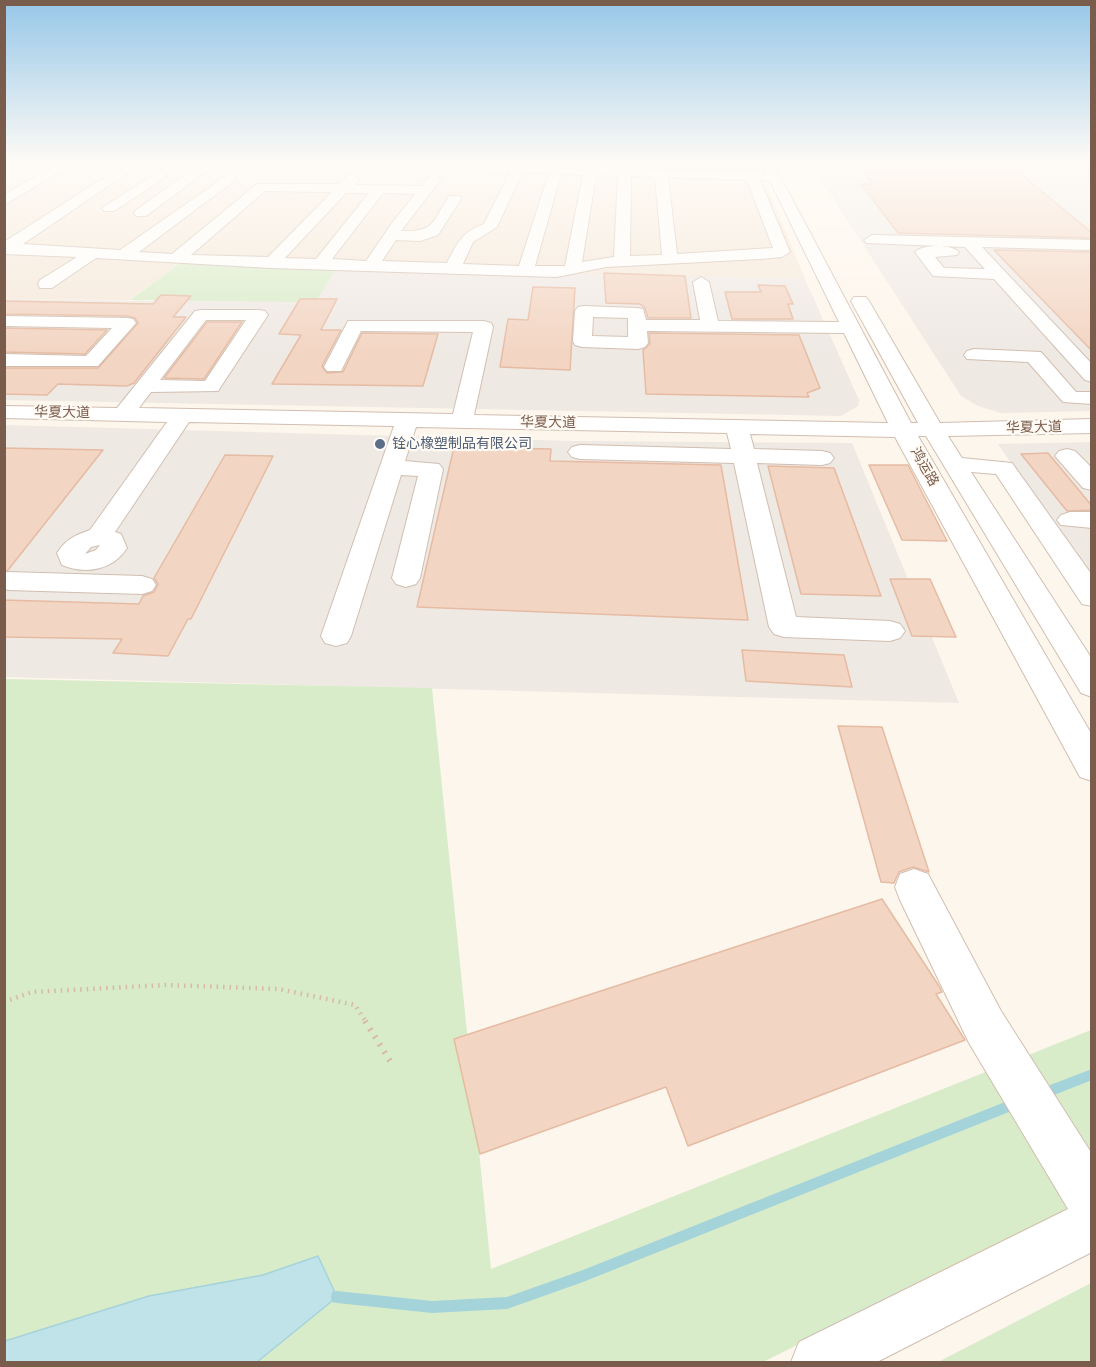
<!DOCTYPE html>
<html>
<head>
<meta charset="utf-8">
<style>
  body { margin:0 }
  #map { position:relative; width:1096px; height:1367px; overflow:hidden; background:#fdf6ec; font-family:"Varela Round",sans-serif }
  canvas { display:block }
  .frame { position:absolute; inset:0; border:6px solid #7a5c4d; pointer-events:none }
</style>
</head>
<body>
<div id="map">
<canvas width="1096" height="1367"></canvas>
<div class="frame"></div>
</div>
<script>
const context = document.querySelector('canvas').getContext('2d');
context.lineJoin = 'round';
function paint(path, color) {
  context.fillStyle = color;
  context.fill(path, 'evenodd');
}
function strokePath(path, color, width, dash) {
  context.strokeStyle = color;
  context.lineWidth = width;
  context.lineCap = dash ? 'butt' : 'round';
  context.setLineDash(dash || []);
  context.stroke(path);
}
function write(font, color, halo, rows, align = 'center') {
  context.font = font + ' "Varela Round","Noto Sans SC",sans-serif';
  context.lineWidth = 4.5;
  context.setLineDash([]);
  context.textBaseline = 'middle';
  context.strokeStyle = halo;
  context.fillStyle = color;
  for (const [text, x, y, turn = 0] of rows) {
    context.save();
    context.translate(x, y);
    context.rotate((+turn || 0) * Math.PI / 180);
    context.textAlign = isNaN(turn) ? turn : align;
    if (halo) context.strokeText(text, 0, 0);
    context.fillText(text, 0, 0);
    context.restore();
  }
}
const residential = new Path2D(`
  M5 161H632L633 170 761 172 805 279 518 274 180 263 129 300 5 299Z`);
const industrial = new Path2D(`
  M632 161H755L761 172 633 170Z
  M809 161H1091V411L1001 413 978 406 961 396Z
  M336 268 805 279 859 400 858 406 841 416 5 400V299L154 301Z
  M4 425 573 441 852 443 959 703 5 677Z
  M1091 442V581L998 444Z`);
const green = new Path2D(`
  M180 263 336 268 316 302 130 300Z
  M5 679 432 688 491 1269 1091 1030V1199L763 1362H5Z
  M1091 1283V1362H938Z`);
const water = new Path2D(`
  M318 1256 337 1297 257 1362H5V1341L149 1296 263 1275Z`);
const stream = new Path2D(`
  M1092 1069V1080L1054 1095 1050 1093 1048 1089 1050 1085Z
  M1005 1102 1009 1104 1011 1108 1009 1112 583 1282 507 1309 432 1313 337 1303 332 1302 331 1297 332 1292 337 1291 432 1301 507 1297 583 1270Z`);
const building = new Path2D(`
  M869 163 948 164 954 167 1001 168 1009 164 1092 233V238L898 233 861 184H873L859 165H871Z
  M994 250 1092 252V351Z
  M604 273 685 276 691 318H648L645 308 640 304 606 303Z
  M758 285 785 286 793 304H788L793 319H732L725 292H761Z
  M533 287 575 288 570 370 500 367 508 319 528 320Z
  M161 295 191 296 173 317H186L134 383 127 386 58 384 47 395 4 394V368H98L138 323 135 318 127 316 4 314V301L153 304Z
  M300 299H337L321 330H341L322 366 327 373 343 372 362 333 438 334 423 386 272 384 301 335 279 334Z
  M207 322H242L204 379 164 378Z
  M4 328 107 330 85 354 4 352Z
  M649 333 799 335 820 388 807 393 809 397 646 394 643 350 650 344Z
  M454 447 551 449 550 461 721 465 748 620 417 607Z
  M4 448 103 450 8 570 4 571Z
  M1048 453 1092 506V510L1067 511 1021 454Z
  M225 455 273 456 191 619H188L168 656 113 653 122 639 4 637V600L139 604 143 596 154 592 158 584 154 578Z
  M869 465H908L947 541 902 540Z
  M768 466 834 468 881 596 801 594Z
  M890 579H930L956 637 912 636Z
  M742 650 844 655 852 687 746 681Z
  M838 726 882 727 929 872 913 867 899 872 894 883 881 882Z
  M882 899 939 986 942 992 936 994 965 1040 688 1146 666 1087 480 1154 454 1039Z`);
const pathFar1 = new Path2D(`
  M4 1002 32 992 166 985 279 989 355 1005 366 1022`);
const path = new Path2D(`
  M365 1021 392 1064`);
const minor = new Path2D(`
  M4 161H14L4 167Z
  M63 161H78L4 205V195Z
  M130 161H145L23 244 120 250 229 174 234 175 235 178 234 181 139 252 172 254 257 184H339L347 176 352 175 359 179 354 185 422 186 429 176 434 175 441 179 401 231C436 232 432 222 449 196H459L461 199 438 235 420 241 396 240 382 261 447 263C457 243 462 232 484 224L510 172 289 165 283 161H412L585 167 588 161H600L598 167 766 173 760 161H772L911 423H918L851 301 854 297H866L869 301 940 423 1092 419V433L948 436 962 458 1012 463 1092 575V606L1082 604 996 474 971 472 1092 659V697L1081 693 926 436H918L1092 735V781L1080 777 895 437 750 434 754 449 822 451 830 453 834 458 830 463 822 465 757 463 796 617 890 621 900 624 905 631 900 638 890 641 784 637 774 634 769 627 734 463 580 459 572 457 568 452 572 447 580 445 731 449 727 433 416 427 405 461 439 464 443 469 420 578 416 584 406 587 396 584 392 578 418 476 401 475 351 636 347 643 336 646 325 643 321 636 394 426 189 422 115 532 121 534 127 548C113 570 86 575 62 565L57 553C65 540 75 535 90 530L167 422 4 418V406L117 408 195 311 201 310H259L265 311 268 315 218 391 151 392 139 408 453 414 473 332 361 331 341 371H327L324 367 348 321H484L491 323 493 327 474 415 888 423 844 333 647 331 648 343 645 347 638 349 582 347 575 345 573 341 575 311 578 307 584 306 637 308 643 309 646 320H700L693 282 701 277 709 282 718 321 839 322 770 181 760 180 790 252 782 257 760 259 606 267 557 277 271 268 96 258 52 288H40L38 284 40 280 77 257 4 254V242ZM522 173H549L519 266 463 264 473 242 497 227ZM561 174 583 175 565 266H535ZM596 175 618 176 614 257 582 262ZM631 176 655 177 662 255 630 256ZM668 177 747 180 773 248 677 254ZM265 191 332 192 268 257 191 255ZM346 193H369L316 259 285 258ZM383 193 415 194 392 223 366 261 332 259ZM593 317 628 318V337L592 336ZM206 320H246L205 381 160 380ZM100 545 96 550 85 554 91 547Z
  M205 161H220L146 216H136L134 213 136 210Z
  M948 161H1007V162L1001 166 954 165Z
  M161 170 167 174 166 177 114 211H104L102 208Z
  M872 235 1092 240V250L982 247 1092 364V382L1085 380 994 279 933 276 915 252C923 244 951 244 959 252L957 255 935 257 944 268 985 269 965 247 867 243 864 240Z
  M4 316 127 318 133 319 136 323 98 366H4V354L86 356 112 328 4 326Z
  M974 349 1041 352 1076 392H1092V404L1063 402 1028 362 967 359 964 355 967 351Z
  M1067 449 1075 451 1092 468V490L1083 488 1055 456 1059 451Z
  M1070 512H1092V528L1061 525 1057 520 1061 515Z
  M8 572 142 576 152 579 156 585 152 591 142 594 8 590 4 589V573Z
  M914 869 928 874 1001 1011 1092 1154V1252L877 1362H791L799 1342 1068 1209 969 1043 900 900 895 887 900 874Z`);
const markers = [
  [380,444,6,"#5c6f8a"]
];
const farStreetnames = [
  ["华夏大道",62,413,1],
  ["华夏大道",548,423,1],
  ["华夏大道",1034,428,-1],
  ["鸿运路",924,467,61]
];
const farServicenames = [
  ["铨心橡塑制品有限公司",392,444]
];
paint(residential, '#f5e8da');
paint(industrial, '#efe9e4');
paint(green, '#d8ecc9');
paint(water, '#bfe3e8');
strokePath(water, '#a5d3da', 1.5);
paint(stream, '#a5d3da');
paint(building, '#f3d5c3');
strokePath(building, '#e6bba3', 1.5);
strokePath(minor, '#d1beb0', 2);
strokePath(pathFar1, '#d9b8a5', 4.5, [1.5, 5]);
strokePath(path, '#d9b8a5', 6, [2, 7]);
paint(minor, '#fff');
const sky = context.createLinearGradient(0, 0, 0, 353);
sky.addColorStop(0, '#97c7e8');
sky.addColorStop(0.46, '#fefbf6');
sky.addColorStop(1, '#fefbf600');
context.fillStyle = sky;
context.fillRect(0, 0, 1096, 353);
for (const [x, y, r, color] of markers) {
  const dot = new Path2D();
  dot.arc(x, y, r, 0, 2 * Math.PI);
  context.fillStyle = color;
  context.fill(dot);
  strokePath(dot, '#fffaf3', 2);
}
write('14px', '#7a5c4d', '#fffaf3', farStreetnames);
write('14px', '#4e5e75', '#fffaf3', farServicenames, 'left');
</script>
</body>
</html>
